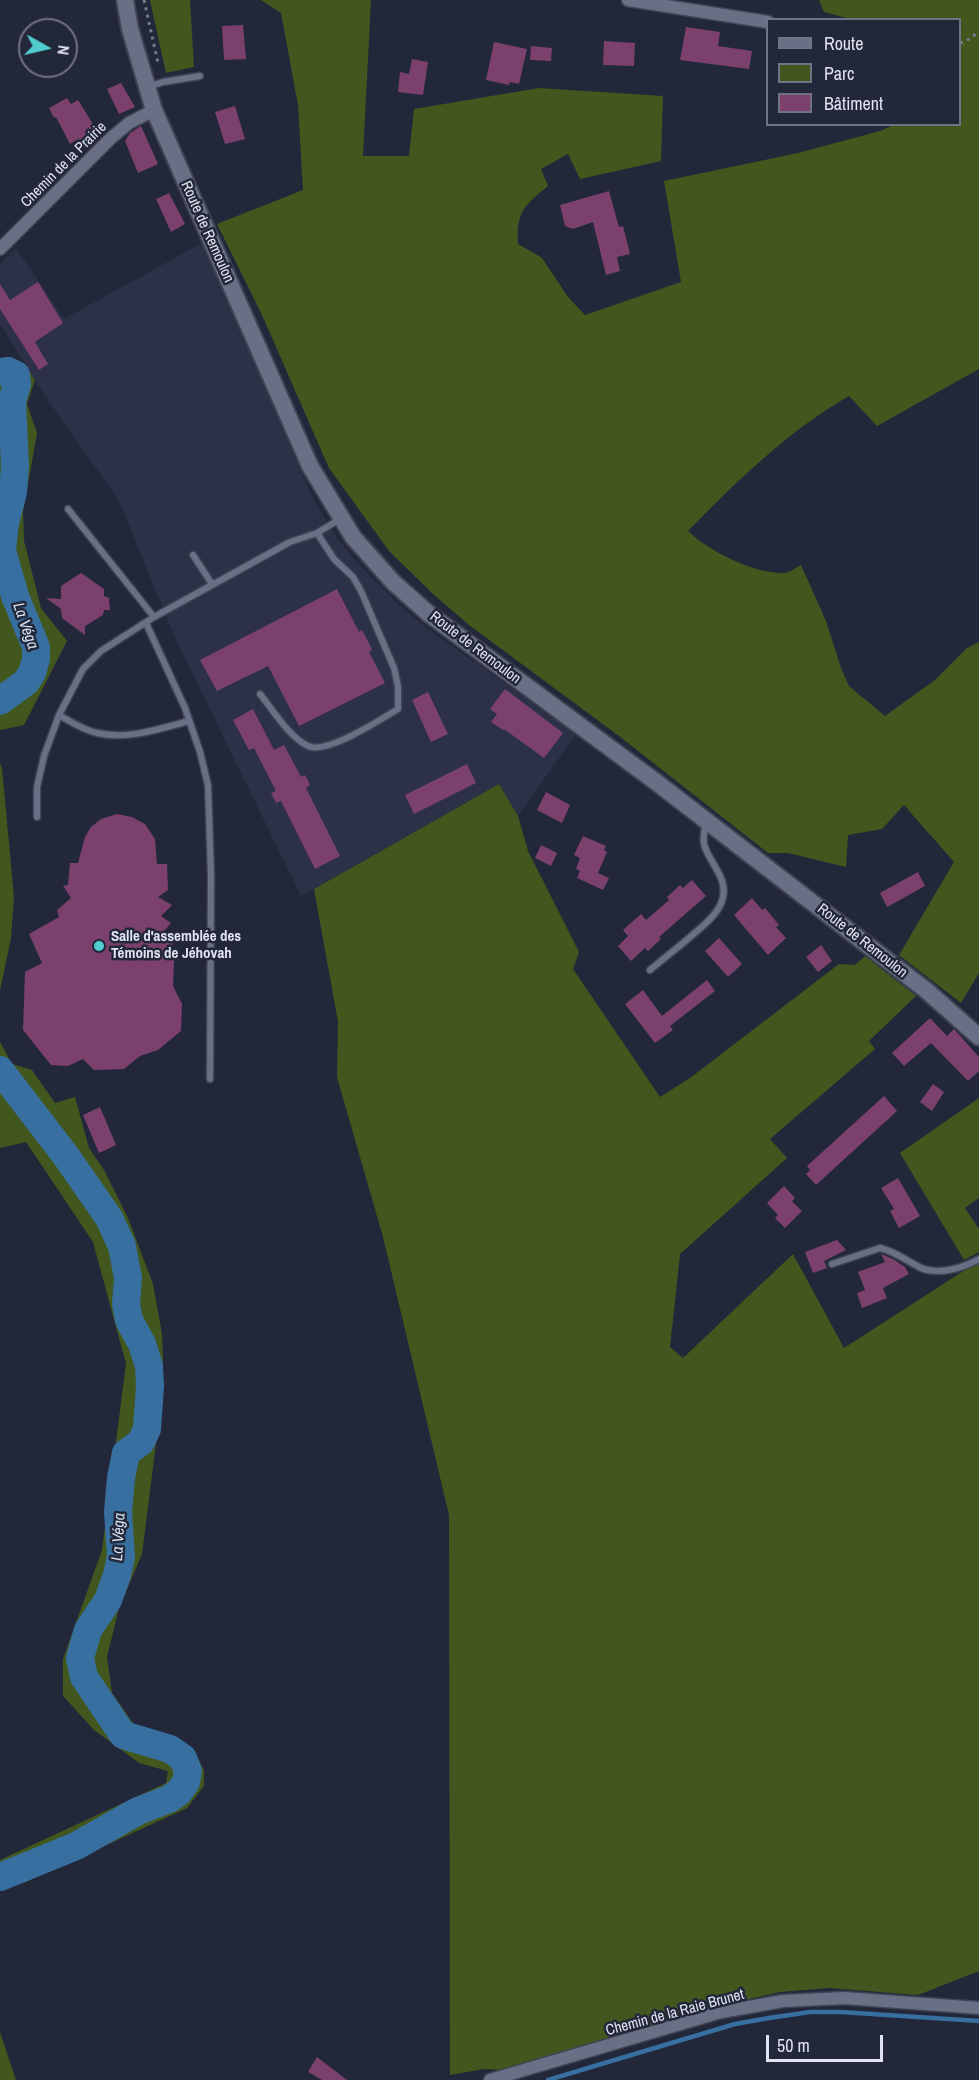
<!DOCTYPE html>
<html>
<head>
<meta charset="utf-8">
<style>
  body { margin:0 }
  #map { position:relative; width:979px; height:2080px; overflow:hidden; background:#23273a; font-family:"Archivo Narrow",sans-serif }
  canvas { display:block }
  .legend { position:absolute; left:766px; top:18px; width:195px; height:108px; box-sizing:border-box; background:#23273a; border:2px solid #6f7383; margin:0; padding:8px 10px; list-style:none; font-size:18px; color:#e0e4f0 }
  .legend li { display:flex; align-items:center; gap:12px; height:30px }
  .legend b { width:30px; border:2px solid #6f7383 }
  .north { position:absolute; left:18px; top:18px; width:60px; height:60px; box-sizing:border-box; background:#23273a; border:2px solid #6f7383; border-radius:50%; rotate:98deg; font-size:16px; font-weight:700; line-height:24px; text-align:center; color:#e0e4f0 }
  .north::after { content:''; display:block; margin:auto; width:21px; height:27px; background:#52cdcf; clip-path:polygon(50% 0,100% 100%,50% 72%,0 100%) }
  .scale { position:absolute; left:766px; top:2035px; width:117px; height:27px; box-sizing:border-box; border:3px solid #e0e4f0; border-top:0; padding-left:8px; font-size:18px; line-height:21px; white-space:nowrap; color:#e0e4f0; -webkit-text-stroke:4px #23273a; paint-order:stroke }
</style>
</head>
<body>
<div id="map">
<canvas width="979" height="2080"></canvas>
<ul class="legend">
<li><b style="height:8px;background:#696f84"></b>Route</li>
<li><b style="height:16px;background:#42571d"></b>Parc</li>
<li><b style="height:16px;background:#7b416c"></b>Bâtiment</li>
</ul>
<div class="north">N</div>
<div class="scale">50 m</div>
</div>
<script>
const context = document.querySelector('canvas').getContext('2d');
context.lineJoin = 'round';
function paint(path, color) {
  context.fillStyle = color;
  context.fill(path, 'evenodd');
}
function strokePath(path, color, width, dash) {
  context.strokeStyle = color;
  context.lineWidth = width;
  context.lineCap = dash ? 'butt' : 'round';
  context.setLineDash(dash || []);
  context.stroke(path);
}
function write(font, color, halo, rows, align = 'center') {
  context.font = font + ' "Archivo Narrow",sans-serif';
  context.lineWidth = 5;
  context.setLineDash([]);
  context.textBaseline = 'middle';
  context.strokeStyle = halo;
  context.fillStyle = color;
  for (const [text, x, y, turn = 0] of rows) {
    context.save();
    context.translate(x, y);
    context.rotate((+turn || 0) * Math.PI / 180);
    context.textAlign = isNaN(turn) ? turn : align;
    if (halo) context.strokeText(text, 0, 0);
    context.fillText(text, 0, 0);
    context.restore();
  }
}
const built = new Path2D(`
  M202 243 312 496 335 535 357 562 392 598 424 626 576 734 518 816 499 784 301 896 176 640 119 501 45 396 0 324V264L16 248 64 319Z`);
const green = new Path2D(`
  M150 0H190L194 67 166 73Z
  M261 0H371L363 156H409L414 109 539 88 663 96 661 161 580 179 568 154 541 169 548 186C524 206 516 212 518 244L542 258 568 297 585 315 681 282 664 181 798 153 880 131 894 125 960 124V20L850 19 824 12 819 0H979V369L877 426 849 396C788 431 737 481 688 531 709 551 754 574 784 573 790 573 796 567 801 565L826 621 841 668 849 686 885 716 935 680 967 648 979 642V973L961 1003 899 955 954 862 904 805 882 829 848 835 846 867 788 853H768L619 736 469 625 433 594 389 551 329 468 262 315 217 224 303 190 298 105 281 13Z
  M0 361 24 363 35 380 27 404 37 433 23 512 24 541 41 608 67 641 24 725 0 730Z
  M0 763 2 768 14 897 11 938 0 991Z
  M499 784 518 816 528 851 579 952 573 969 660 1097 690 1078 839 964 855 965 865 956 916 996 869 1041 875 1049 770 1139 787 1158 680 1254 670 1347 683 1358 793 1254 844 1348 968 1268 979 1264V1971L918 1995 829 1988 780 1992 731 2003 503 2070 484 2069 450 2075 449 1515 383 1237 337 1077 338 1022 314 889Z
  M0 1042 12 1064 32 1070 55 1103 75 1097 89 1148 104 1170 128 1218 153 1284 162 1334 163 1362 155 1452 142 1554 119 1608 107 1657 112 1693 135 1726 196 1755 204 1770V1786L187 1808 24 1883 9 1885 0 1888V1860L166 1783 168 1771 139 1763 94 1730 63 1696V1659L102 1550 126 1364 93 1242 26 1142 0 1148Z
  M979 1098V1198L965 1208 979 1229V1252L964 1260 900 1153Z
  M0 2032 16 2080H0Z`);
const stream = new Path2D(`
  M548 2080 735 2024 769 2018 810 2012H841L979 2021`);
const river = new Path2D(`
  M0 372 8 371 16 375 17 384 12 402 15 466 13 492 5 523 2 550 15 596 36 647V659L32 673 26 682 0 701
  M0 1070 66 1156 109 1218 122 1246 128 1278 126 1304 129 1320 142 1344 149 1366 150 1386 147 1429 141 1442 126 1453 121 1478 118 1512 121 1557 117 1575 108 1600 88 1630 80 1658 84 1677 123 1735 170 1749 183 1758 188 1771 186 1782 179 1792 169 1799 138 1811 76 1846 0 1877`);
const building = new Path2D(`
  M243 25 246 59 224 60 222 26Z
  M686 27 720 32 718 46 752 51 749 69 680 60Z
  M604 41 635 43 634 66 603 65Z
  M494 42 527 49 519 84 510 82 509 85 486 80Z
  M531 46 552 48 551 61 530 60Z
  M412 59 428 62 423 95 398 92 400 72 409 74Z
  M121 83 135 107 119 114 107 89Z
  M67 98 71 104 78 100 101 137 89 149 78 139 70 144 56 117 54 118 49 108Z
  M235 106 245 139 225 144 215 112Z
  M141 126 158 164 138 173 125 141 130 133Z
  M609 191 619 227 623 226 630 254 617 257 620 271 606 275 593 222 573 229 565 226 560 205Z
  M169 193 185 224 171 232 156 199Z
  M38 282 63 323 35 342 48 364 39 370 0 309V284L10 300Z
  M81 573 104 589V596L109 598 110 610H104L103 615 85 626V635L62 618 61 609 46 598 61 599V586Z
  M337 589 359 632 362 630 369 643 372 650 369 652 385 683 299 726 268 666 217 691 200 660Z
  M505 689 563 733 544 758 504 729 503 730 491 722 497 714 490 709Z
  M428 692 448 734 431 742 412 700Z
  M253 709 274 750 284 745 301 777 305 775 310 785 306 788 340 856 315 869 281 801 276 803 271 793 276 791 254 748 249 750 233 720Z
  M467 764 476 783 414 814 405 795Z
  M546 792 570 805 562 823 537 810Z
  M117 814 132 817 145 824 155 839 157 864H167L168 890 158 897 172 905 161 916 171 923 160 936 173 942 170 957 174 959 173 986 182 1004 181 1031 158 1050 140 1056 124 1069 94 1070 83 1059 68 1066 51 1065 23 1030 25 972 42 963 29 934 59 917 57 910 71 898 63 886 68 885 70 863H78L85 837 91 827 101 819Z
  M583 836 606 846 604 850 607 852 598 873 609 878 603 890 577 878 580 871 576 869 580 858 574 855Z
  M541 845 557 853 551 866 535 858Z
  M918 872 925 886 887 907 880 893Z
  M692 880 706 896 659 937 661 939 648 951 645 948 631 961 618 946 628 936 623 930 641 914 646 920 669 900 667 897 680 885 683 888Z
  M752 898 762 910 765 908 779 925 776 927 786 938 768 955 734 915Z
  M719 938 742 964 728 977 705 951Z
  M821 945 832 961 818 972 806 957Z
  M707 980 715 991 670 1026 673 1030 655 1043 625 1004 643 990 662 1016Z
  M930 1018 947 1036 954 1029 979 1057V1071L968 1081 931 1043 904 1066 892 1053Z
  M933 1084 944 1092 932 1111 920 1102Z
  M884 1096 897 1111 816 1185 806 1174 810 1170 807 1166Z
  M100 1107 116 1145 99 1153 83 1115Z
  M898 1178 920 1216 899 1228 890 1211 894 1209 881 1188Z
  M784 1186 795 1198 792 1201 802 1211 785 1228 775 1218 778 1215 767 1203Z
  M837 1240 846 1250 824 1261 827 1268 813 1273 805 1252Z
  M881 1254 893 1259 905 1267 909 1274 883 1288 887 1298 862 1308 857 1293 865 1290 858 1272 885 1262Z
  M317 2057 347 2080H322L308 2072Z`);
const path = new Path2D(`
  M144 0 158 63
  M960 43 966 41 979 32`);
const lane = new Path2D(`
  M148 87 163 82 200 76
  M68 509 154 617
  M193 555 212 584
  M146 623 185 708 200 752 208 785 211 875 210 1079
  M260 694C273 710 289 737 308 746 327 755 381 719 398 709V686L394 668 361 591 353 577 334 559 317 533
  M59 715C71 722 83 730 97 733 128 740 159 729 189 721
  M37 817V787L44 756 59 715 83 669 101 651 154 617 290 542 317 533 340 519
  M650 970C663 959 676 949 689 938 711 919 736 901 717 870 706 850 700 847 706 823
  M832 1264 880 1248C894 1251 906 1260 919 1267 937 1276 963 1268 979 1259`);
const street = new Path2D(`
  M628 0 768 22
  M0 249 111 138 129 123 154 110
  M490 2080 721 2012 783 2001 844 1998 979 2008`);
const secondary = new Path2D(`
  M125 0 130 29 154 110 310 466 353 537 393 582 429 614 656 782 927 991 979 1037`);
const markers = [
  [99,946,6,"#52cdcf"]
];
const streetNames = [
  ["Chemin de la Prairie",64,165,-45],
  ["Route de Remoulon",207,232,66],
  ["Route de Remoulon",475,648,37],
  ["Route de Remoulon",862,941,38],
  ["Chemin de la Raie Brunet",675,2013,-15]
];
const poiNames = [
  ["Salle d'assemblée des",111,937],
  ["Témoins de Jéhovah",111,954]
];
const waterNames = [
  ["La Véga",25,626,71],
  ["La Véga",119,1537,-87]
];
paint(built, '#2c3148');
paint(green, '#42571d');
strokePath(stream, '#386fa1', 4.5);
strokePath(river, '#386fa1', 28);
paint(building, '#7b416c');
strokePath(lane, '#404352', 9);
strokePath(street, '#404352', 15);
strokePath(secondary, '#404352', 20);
strokePath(path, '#777b8b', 3, [3, 4.5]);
strokePath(lane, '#696f84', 6);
strokePath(street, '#696f84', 12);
strokePath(secondary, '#696f84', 16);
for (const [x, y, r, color] of markers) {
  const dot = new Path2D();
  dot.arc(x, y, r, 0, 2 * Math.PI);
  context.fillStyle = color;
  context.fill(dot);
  strokePath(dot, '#23273a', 2);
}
write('15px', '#e0e4f0', '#23273a', streetNames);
write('bold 15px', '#e0e4f0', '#23273a', poiNames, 'left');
write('italic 16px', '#d1e0ef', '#23273a', waterNames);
</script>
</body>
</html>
